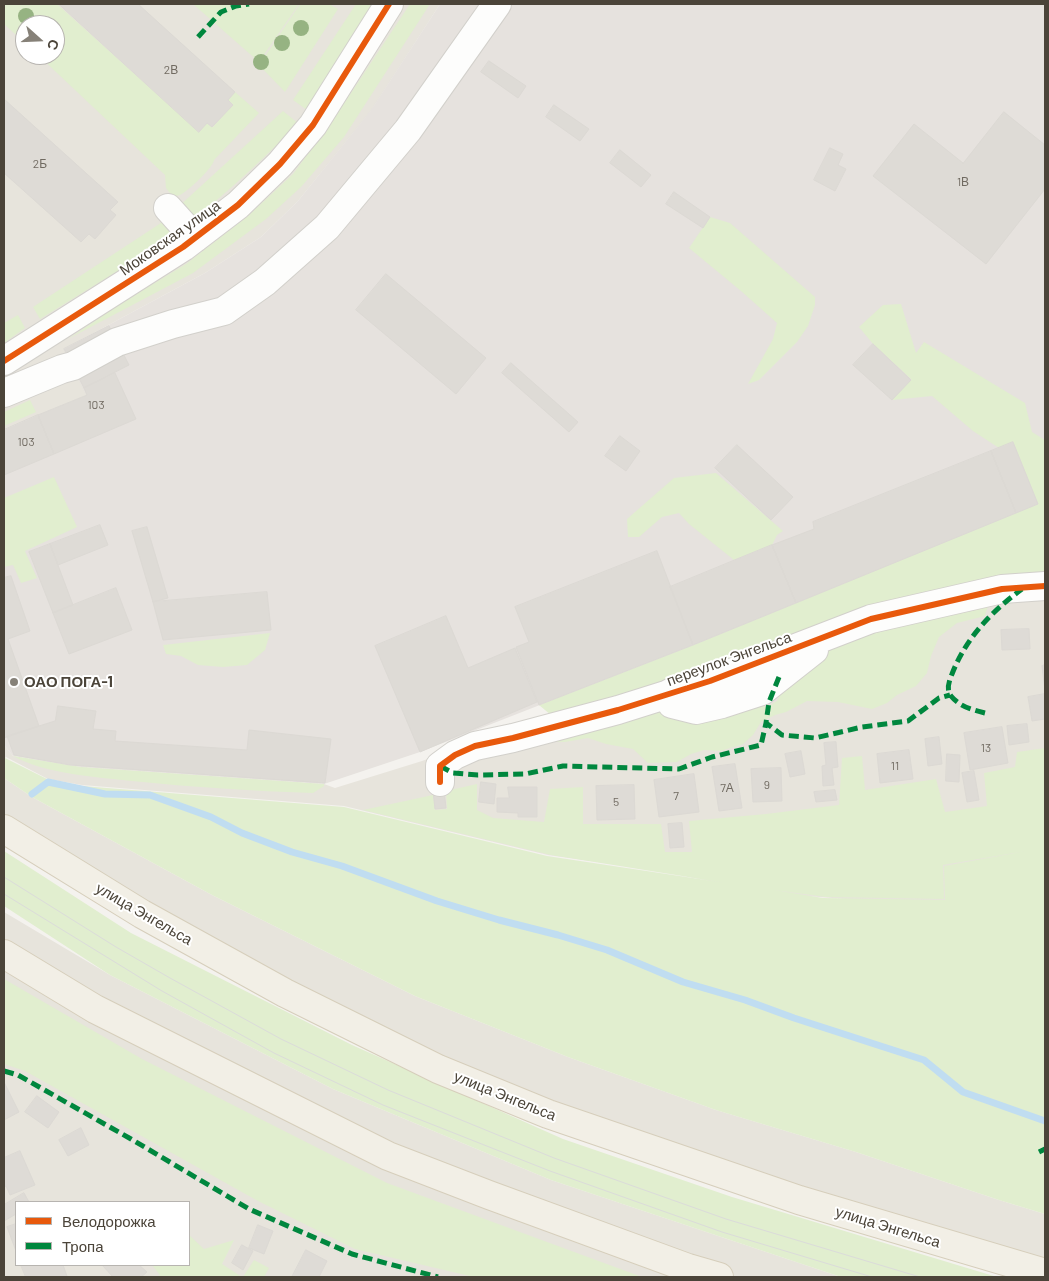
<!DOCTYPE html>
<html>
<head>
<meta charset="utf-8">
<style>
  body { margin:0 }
  #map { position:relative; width:1049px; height:1281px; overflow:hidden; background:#f4f2ee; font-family:Barlow,sans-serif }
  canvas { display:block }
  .frame { position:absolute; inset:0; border:5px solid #4b4439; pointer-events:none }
  .legend { position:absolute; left:15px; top:1201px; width:175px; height:65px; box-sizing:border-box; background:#fff; border:1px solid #b7b4b0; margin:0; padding:6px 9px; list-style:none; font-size:15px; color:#4b4439 }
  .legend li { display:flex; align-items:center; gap:10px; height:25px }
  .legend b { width:25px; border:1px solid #b7b4b0 }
  .north { position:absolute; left:15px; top:15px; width:50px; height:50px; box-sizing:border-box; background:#fff; border:1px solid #b7b4b0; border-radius:50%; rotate:110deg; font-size:14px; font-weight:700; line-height:20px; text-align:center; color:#4b4439 }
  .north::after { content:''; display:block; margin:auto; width:18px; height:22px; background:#868178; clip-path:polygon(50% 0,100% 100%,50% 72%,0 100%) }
</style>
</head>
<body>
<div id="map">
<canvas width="1049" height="1281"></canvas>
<div class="frame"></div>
<ul class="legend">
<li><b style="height:6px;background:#e8590c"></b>Велодорожка</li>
<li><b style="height:6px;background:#00873e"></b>Тропа</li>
</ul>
<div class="north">С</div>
</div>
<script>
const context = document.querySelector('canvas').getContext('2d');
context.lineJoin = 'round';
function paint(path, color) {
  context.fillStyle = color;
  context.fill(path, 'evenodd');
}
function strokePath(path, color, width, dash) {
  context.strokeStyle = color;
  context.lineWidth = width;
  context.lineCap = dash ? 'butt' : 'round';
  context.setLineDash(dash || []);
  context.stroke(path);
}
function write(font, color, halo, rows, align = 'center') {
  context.font = font + ' Barlow,sans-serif';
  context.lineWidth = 4;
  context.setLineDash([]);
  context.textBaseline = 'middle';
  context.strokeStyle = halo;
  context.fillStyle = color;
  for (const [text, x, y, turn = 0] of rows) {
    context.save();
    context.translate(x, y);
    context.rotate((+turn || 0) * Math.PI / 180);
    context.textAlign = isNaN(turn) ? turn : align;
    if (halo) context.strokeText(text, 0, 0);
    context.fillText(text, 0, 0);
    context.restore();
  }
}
const residential = new Path2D(`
  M4 4H440L371 111 298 201 261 237 205 273 64 349 87 395 4 430ZM25 25H55V55H25Z
  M1045 535V965L1030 967 954 901H870L768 893 661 871 548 855 344 806 82 785 48 779 6 757 4 759V745L13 756 81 767 324 784 335 788 422 761Z
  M4 778 32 797 212 895 415 996 568 1057 716 1110 856 1152 999 1200 1045 1214V1273L438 1069 4 829Z
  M4 912 110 975 333 1089 551 1180 841 1277H4ZM16 1202H189V1265H16Z`);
const industrial = new Path2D(`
  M440 4H1045V503L693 645 420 752 324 784 81 767 13 756 4 745V430L86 395 64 349 205 273 261 237 298 201 371 110Z`);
const green = new Path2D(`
  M4 4H57L199 132 207 123 213 127 232 105 228 100 235 92 259 113 214 160C213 168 188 191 180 195 177 196 176 196 172 196L166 188 165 175 38 55H55V25H25V43L4 24Z
  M193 4H299L259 62Z
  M300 4H329L338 9 285 92 259 65Z
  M356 4H375L307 110 293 100Z
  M410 4H430L344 137 301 187 266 219 193 273 68 339 123 302 186 264 248 216 293 174 333 120Z
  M283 111 299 124C265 156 232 189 195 218L177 208Z
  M710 217 730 223 815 297V305L808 326 797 342 759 380 748 384 773 339 777 323 741 291 689 248Z
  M164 221 176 232 163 243 40 319 33 307Z
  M901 304 916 353 924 342 1025 403 1032 432 1045 440V577L557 720 539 705 693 645 1038 504 1013 442 999 448 973 431 932 396 892 400 911 379 873 344 859 327 883 305Z
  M18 315 25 328 4 343V323Z
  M30 400 36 412 4 426V412Z
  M716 473 783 531 777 535 772 545 734 560 689 524 679 513 662 517 639 537H628L627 519 674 478Z
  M54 477 77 527 25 551 37 578 21 583 13 565 4 567V498Z
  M989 602 985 616 957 623 939 637 931 656 927 673 916 686 897 695 887 703 872 709 838 702 807 701 786 712 775 715 761 722 753 735 743 744 720 751 704 750 691 754 677 762 648 763 633 749 606 744 588 738 565 742 533 741 649 708 762 702 766 708 777 701 788 681 810 660 848 636Z
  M270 633 265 650 247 665 223 667 198 665 181 656 166 654 163 645Z
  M1045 748V1214L999 1200 856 1152 716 1110 568 1057 415 996 212 895 32 797 4 778 5 758 47 779 82 786 344 807 547 856 726 883 551 855 363 810 433 795 435 810 447 809 446 791 477 784V810L493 818 544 822 550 789 583 787V824H661L665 852H692L689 821 766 814 839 805 842 758 862 756 865 790 936 779 945 812 987 806 984 773 1015 767 1017 752ZM1026 851 944 866 945 900 823 898 774 890 826 897 944 899 943 865Z
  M13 756 81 767 324 784V786L313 793C252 791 192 787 132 781 95 777 46 774 13 756Z
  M4 851 131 933 352 1045 563 1139 732 1197 997 1277H841L551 1180 333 1089 110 975 4 906Z
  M4 979 142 1059 387 1183 642 1277H474L355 1249 258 1201 25 1071 4 1064Z
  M189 1235 204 1249 234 1240 222 1264 242 1277H158L160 1275 152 1265H189Z
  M254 1260 269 1268 264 1277H243Z`);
const stream = new Path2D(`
  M32 794 48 782 105 794 150 795 211 817 242 833 292 852 342 866 437 901 499 920 558 935 607 950 683 982 745 1000 794 1018 924 1060 963 1092 1045 1121`);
const building = new Path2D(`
  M59 4H138L235 92 228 100 233 105 212 127 207 123 199 132Z
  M489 61 526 86 518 98 481 72Z
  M4 99 118 202 110 210 116 215 95 239 89 234 81 242 4 173Z
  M554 105 589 129 580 141 546 117Z
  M1004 112 1045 145V189L986 264 873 176 914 124 963 163Z
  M830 148 843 154 838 165 846 169 835 191 814 180Z
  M620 150 651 175 641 187 610 163Z
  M674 192 710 217 703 228 666 204Z
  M386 274 486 358 456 394 356 310Z
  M109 326 129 365 84 388 64 349Z
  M873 344 911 380 892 400 853 365Z
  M511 363 578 422 569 432 502 373Z
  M115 373 136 419 54 454 38 415 87 395 84 388Z
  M38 415 54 454 4 475V430Z
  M620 436 640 451 626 471 605 456Z
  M1013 442 1038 504 1016 513 991 451Z
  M737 445 793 497 771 520 715 468Z
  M991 451 1016 513 796 603 772 545 814 529 813 522Z
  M100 525 108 545 58 565 50 544Z
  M147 527 168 598 153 602 132 531Z
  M50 544 73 605 53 613 29 552Z
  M772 545 796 603 693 645 670 587Z
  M657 551 693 645 539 705 516 647 529 642 515 607Z
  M11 576 30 631 8 639 39 726 4 738V578Z
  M116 588 132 630 69 654 53 613Z
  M267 592 271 630 163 640 153 602Z
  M446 616 468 668 515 648 537 702 420 752 375 646Z
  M1029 629 1030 649 1002 650 1001 630Z
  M1045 665V690L1042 666Z
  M1045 694V719L1032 721 1028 697Z
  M58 706 96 711 93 729 116 731 115 741 247 750 249 730 331 739 325 783 70 765 14 755 7 736 55 721Z
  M1027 724 1029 742 1009 745 1007 726Z
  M1002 727 1008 763 970 770 964 733Z
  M939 737 942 764 928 766 925 739Z
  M836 742 838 767 832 768 834 785 823 786 822 766 826 765 824 743Z
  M909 750 913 779 880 783 877 754Z
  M801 751 805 774 790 777 785 754Z
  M947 754 960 755 959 782 946 781Z
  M735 764 742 808 719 811 712 767Z
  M781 768 782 801 753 802 751 769Z
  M974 771 979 800 967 802 962 773Z
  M694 774 699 812 659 817 654 780Z
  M481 782 496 784 494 804 479 802Z
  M634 785 635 819 597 820 596 786Z
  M508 787H537V817H518V813L497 812V798H509Z
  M444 790 446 808 435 809 433 791Z
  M835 790 837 800 816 802 814 792Z
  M682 823 684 847 670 848 668 824Z
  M4 1082 19 1112 4 1120Z
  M37 1096 59 1112 48 1128 25 1112Z
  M81 1128 89 1145 68 1156 59 1140Z
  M20 1151 35 1185 10 1195 6 1186 4 1187V1158Z
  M24 1193 29 1202H16V1214L4 1221V1205Z
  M16 1224V1251L7 1227Z
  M258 1225 273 1231 264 1254 249 1248Z
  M242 1245 253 1251 243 1270 232 1263Z
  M306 1250 327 1261 319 1277H292Z
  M21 1265H63L67 1276 64 1277H26Z
  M105 1265H139L147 1272 141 1277H113L103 1266Z`);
const minor = new Path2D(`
  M168 208 195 238
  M4 361 183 247 238 205 280 164 313 125 389 4
  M4 393 62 369 73 366 117 342 173 324 224 311 265 282 327 227 408 130 497 4
  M670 693 672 704 696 710 722 704 762 691 814 650
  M440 782V766L455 755 475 746 513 738 618 710 710 681 871 619 1002 589 1045 586`);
const major = new Path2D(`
  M4 829 142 914 285 993 438 1069 548 1114 799 1200 1045 1273
  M4 954 95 1009 388 1156 489 1195 688 1268 719 1277`);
const tram = new Path2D(`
  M4 877 116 947 170 978 281 1039 388 1090 554 1158 726 1219 920 1277
  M4 894 162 991 274 1053 383 1105 550 1171 722 1232 872 1277`);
const quiet = new Path2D(`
  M198 37 221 12 236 6 249 4
  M779 677 769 702 766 723 782 735 815 738 862 727 908 721 939 698 950 695
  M985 713C973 710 960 707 951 696 946 690 949 681 952 674 966 638 991 612 1022 589
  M440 766 453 773 478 775 525 774 563 766 679 769 712 757 761 745 766 723
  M4 1071 18 1075 131 1139 249 1209 352 1254 438 1277
  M1039 1152 1045 1149`);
const cycleway = new Path2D(`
  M4 361 183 247 238 205 280 164 313 125 389 4
  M440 782V766L455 755 475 746 513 738 618 710 710 681 871 619 1002 589 1045 586`);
const trees = [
  [26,16],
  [301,28],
  [282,43],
  [261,62]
];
const markers = [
  [14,682,5,"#868178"]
];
const numberNames = [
  ["2В",171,70],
  ["2Б",40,164],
  ["1В",963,182],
  ["103",96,405],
  ["103",26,442],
  ["13",986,748],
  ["11",895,766],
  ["9",767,785],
  ["7А",727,788],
  ["7",676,796],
  ["5",616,802]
];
const streetNames = [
  ["Моковская улица",170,238,-35],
  ["переулок Энгельса",729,659,-20],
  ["улица Энгельса",144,914,30],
  ["улица Энгельса",505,1096,22],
  ["улица Энгельса",888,1227,17]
];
const poiNames = [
  ["ОАО ПОГА-1",24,682]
];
paint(residential, '#e7e4dc');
paint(industrial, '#e6e2de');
paint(green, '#e1eecf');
strokePath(stream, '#c0ddf1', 7);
paint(building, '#dedbd6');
strokePath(building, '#dcd9d4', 1);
strokePath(minor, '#d2d0cb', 30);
strokePath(major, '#d6cebb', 30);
strokePath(minor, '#fdfdfc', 28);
strokePath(major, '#f2efe6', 28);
strokePath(tram, '#dbdbda', 1);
strokePath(quiet, '#00873e', 5, [10, 5]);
strokePath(cycleway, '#e8590c', 6);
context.fillStyle = '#96b382';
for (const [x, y] of trees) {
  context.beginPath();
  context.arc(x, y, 8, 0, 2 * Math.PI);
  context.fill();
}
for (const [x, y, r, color] of markers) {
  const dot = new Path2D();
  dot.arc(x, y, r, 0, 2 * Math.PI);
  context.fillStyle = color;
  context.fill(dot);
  strokePath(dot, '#fff', 2);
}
write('12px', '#706a61', null, numberNames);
write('15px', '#4b4439', '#fff', streetNames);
write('bold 15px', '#4b4439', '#fff', poiNames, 'left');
</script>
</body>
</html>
